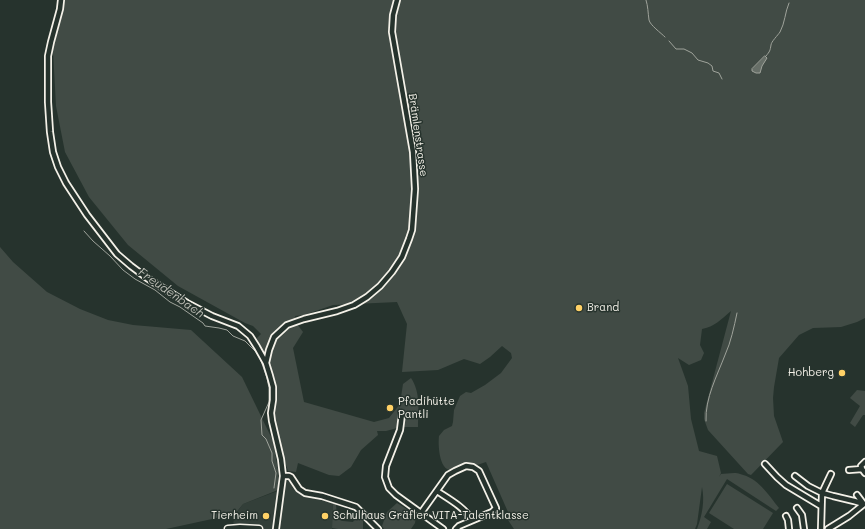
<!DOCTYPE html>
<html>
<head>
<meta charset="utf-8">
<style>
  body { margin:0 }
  canvas { display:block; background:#26332d }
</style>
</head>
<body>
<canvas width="865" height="529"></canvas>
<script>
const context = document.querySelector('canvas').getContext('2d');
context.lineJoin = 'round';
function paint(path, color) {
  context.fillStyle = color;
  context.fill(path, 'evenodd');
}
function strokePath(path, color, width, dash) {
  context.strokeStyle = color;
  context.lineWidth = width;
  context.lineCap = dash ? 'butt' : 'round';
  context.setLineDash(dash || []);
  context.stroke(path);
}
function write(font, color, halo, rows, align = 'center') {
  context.font = font + ' Mali,sans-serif';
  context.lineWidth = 3;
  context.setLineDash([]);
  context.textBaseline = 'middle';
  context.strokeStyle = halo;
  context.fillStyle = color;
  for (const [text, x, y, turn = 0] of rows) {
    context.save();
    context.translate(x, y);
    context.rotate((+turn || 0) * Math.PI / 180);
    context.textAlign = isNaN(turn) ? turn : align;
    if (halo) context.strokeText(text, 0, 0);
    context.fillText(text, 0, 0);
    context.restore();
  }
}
const built = new Path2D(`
  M284 477 292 479 305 495 333 502 332 529H232L235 515 243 504 283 489Z`);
const green = new Path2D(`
  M65 0H865V318L857 322 841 327 813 328 799 335 779 358 774 387 773 398 774 416 783 442 751 475 748 474 708 430 704 419V413L731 311C720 320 716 326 702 329L700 345 704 353 701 360 689 365 678 358 688 386 691 419 699 451 717 456 721 473 719 477 721 474C727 474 735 472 740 474 758 478 768 494 779 508L776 511 727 479 704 517 711 522 707 529H697C702 516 705 501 702 487L697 524 695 529H514L504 514 508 512 486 462C483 463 480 464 477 465 474 465 470 465 467 465 462 465 457 469 452 470 439 471 438 445 439 436L444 430 452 426 453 422 454 410 460 396 466 392 471 393 485 385 501 373 512 358 511 353 502 346 490 357 480 364 464 359 438 370 402 372 407 324 397 302 333 305 304 315 295 316 297 324 303 332 293 348 304 402 374 422 389 418 400 404 403 384 411 378C421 393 418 411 418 427H401L386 431H377L378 435 361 450 351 467 339 476 329 475 298 463 296 472 288 471 281 450 274 421V400L269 361 258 342 257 338 261 334 253 326 245 323 178 286 128 245 89 197 65 152 56 106 53 50Z
  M0 247 13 262 47 292 80 309 108 320 133 325 191 330 242 377 273 441 278 470V490L243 504 235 514 166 529H0Z
  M857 390 865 391V415H863L855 427 850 423 860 406 850 398Z
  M727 484 773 513 763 529H734L709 513Z
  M397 503 416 515 415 523 411 529H384L382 526 387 512Z
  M333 504H336L337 519 343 521 353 522 358 514 363 517V529H338L332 528Z`);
const water = new Path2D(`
  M765 56 767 58 762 66 760 73H756L752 71V69Z`);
const stream = new Path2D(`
  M646 0C648 6 648 13 649 20 650 25 661 33 665 37
  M669 41 676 49H684L692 53 698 60 708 63 712 66 713 71 719 73 722 79
  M766 56C770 51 770 51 771 45 771 42 778 35 780 32 785 23 785 12 789 3
  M84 231 93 241 110 256 123 270 135 279 155 290 170 302 180 307 203 323 205 326 219 328 227 330 233 336 245 341 256 352 260 358 267 378 269 388V402L261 420 262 435 266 439 272 453V461L276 473 274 488
  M706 421C705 398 717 376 725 355 731 342 734 327 737 313`);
const minor = new Path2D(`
  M61 0 60 9 51 42 48 56V102L50 132 53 152 58 167 66 183 87 215 117 254 131 266 147 278 187 303 212 316 238 326 250 336 257 347 266 363 270 376 273 387V400L271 413 272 421 281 459 283 476 276 529
  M266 363 269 350 274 337 287 325 304 319 337 311 354 305 367 297 380 286 392 272 402 257 409 239 412 230 415 189 413 152 392 32 393 15 397 0
  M402 414 400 430 386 466 385 477 389 488 396 495 443 529
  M865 462 861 466 862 469 865 473
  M765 464 777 477 786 485 821 506
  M849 470 862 469
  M283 476H289L291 477 299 489 305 493 322 496 356 507 378 529
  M795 476 808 486 822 493 833 496 854 501 864 504
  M437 491C449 499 464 507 472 520
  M857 495 863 503
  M797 508 802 515 804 529
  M421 513 448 475 455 471 466 466 473 467 479 471 496 508 492 512 459 526 456 529
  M786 516 788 520 789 529
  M821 529 822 493 831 474
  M828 529 849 516 864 504`);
const major = new Path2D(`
  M228 529 240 528 259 529`);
const markers = [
  [579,308,4,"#ffd166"],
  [842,373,4,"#ffd166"],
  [390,408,4,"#ffd166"],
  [266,516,4,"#ffd166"],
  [325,516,4,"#ffd166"]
];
const streetNames = [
  ["Brämlenstrasse",418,135,82]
];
const poiNames = [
  ["Brand",587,308],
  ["Hohberg",834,373,"right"],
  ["Pfadihütte",398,402],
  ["Pantli",398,415],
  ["Tierheim",258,516,"right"],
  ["Schulhaus Gräfler VITA-Talentklasse",333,516]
];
const waterNames = [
  ["Freudenbach",171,293,35]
];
paint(built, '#333f39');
paint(green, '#414b45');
paint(water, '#676f68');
strokePath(water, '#9fa39b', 1);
strokePath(stream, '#9fa39b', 1);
strokePath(minor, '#f4f1e8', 8);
strokePath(major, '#f4f1e8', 9);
strokePath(minor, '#26332d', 4.5);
strokePath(major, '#26332d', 6);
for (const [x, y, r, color] of markers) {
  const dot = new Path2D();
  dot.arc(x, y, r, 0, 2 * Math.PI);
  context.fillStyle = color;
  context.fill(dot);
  strokePath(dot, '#26332d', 1.5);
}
write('11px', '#f4f1e8', '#26332d', streetNames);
write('11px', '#f4f1e8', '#26332d', poiNames, 'left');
write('italic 12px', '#bcbdb5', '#26332d', waterNames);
</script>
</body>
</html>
